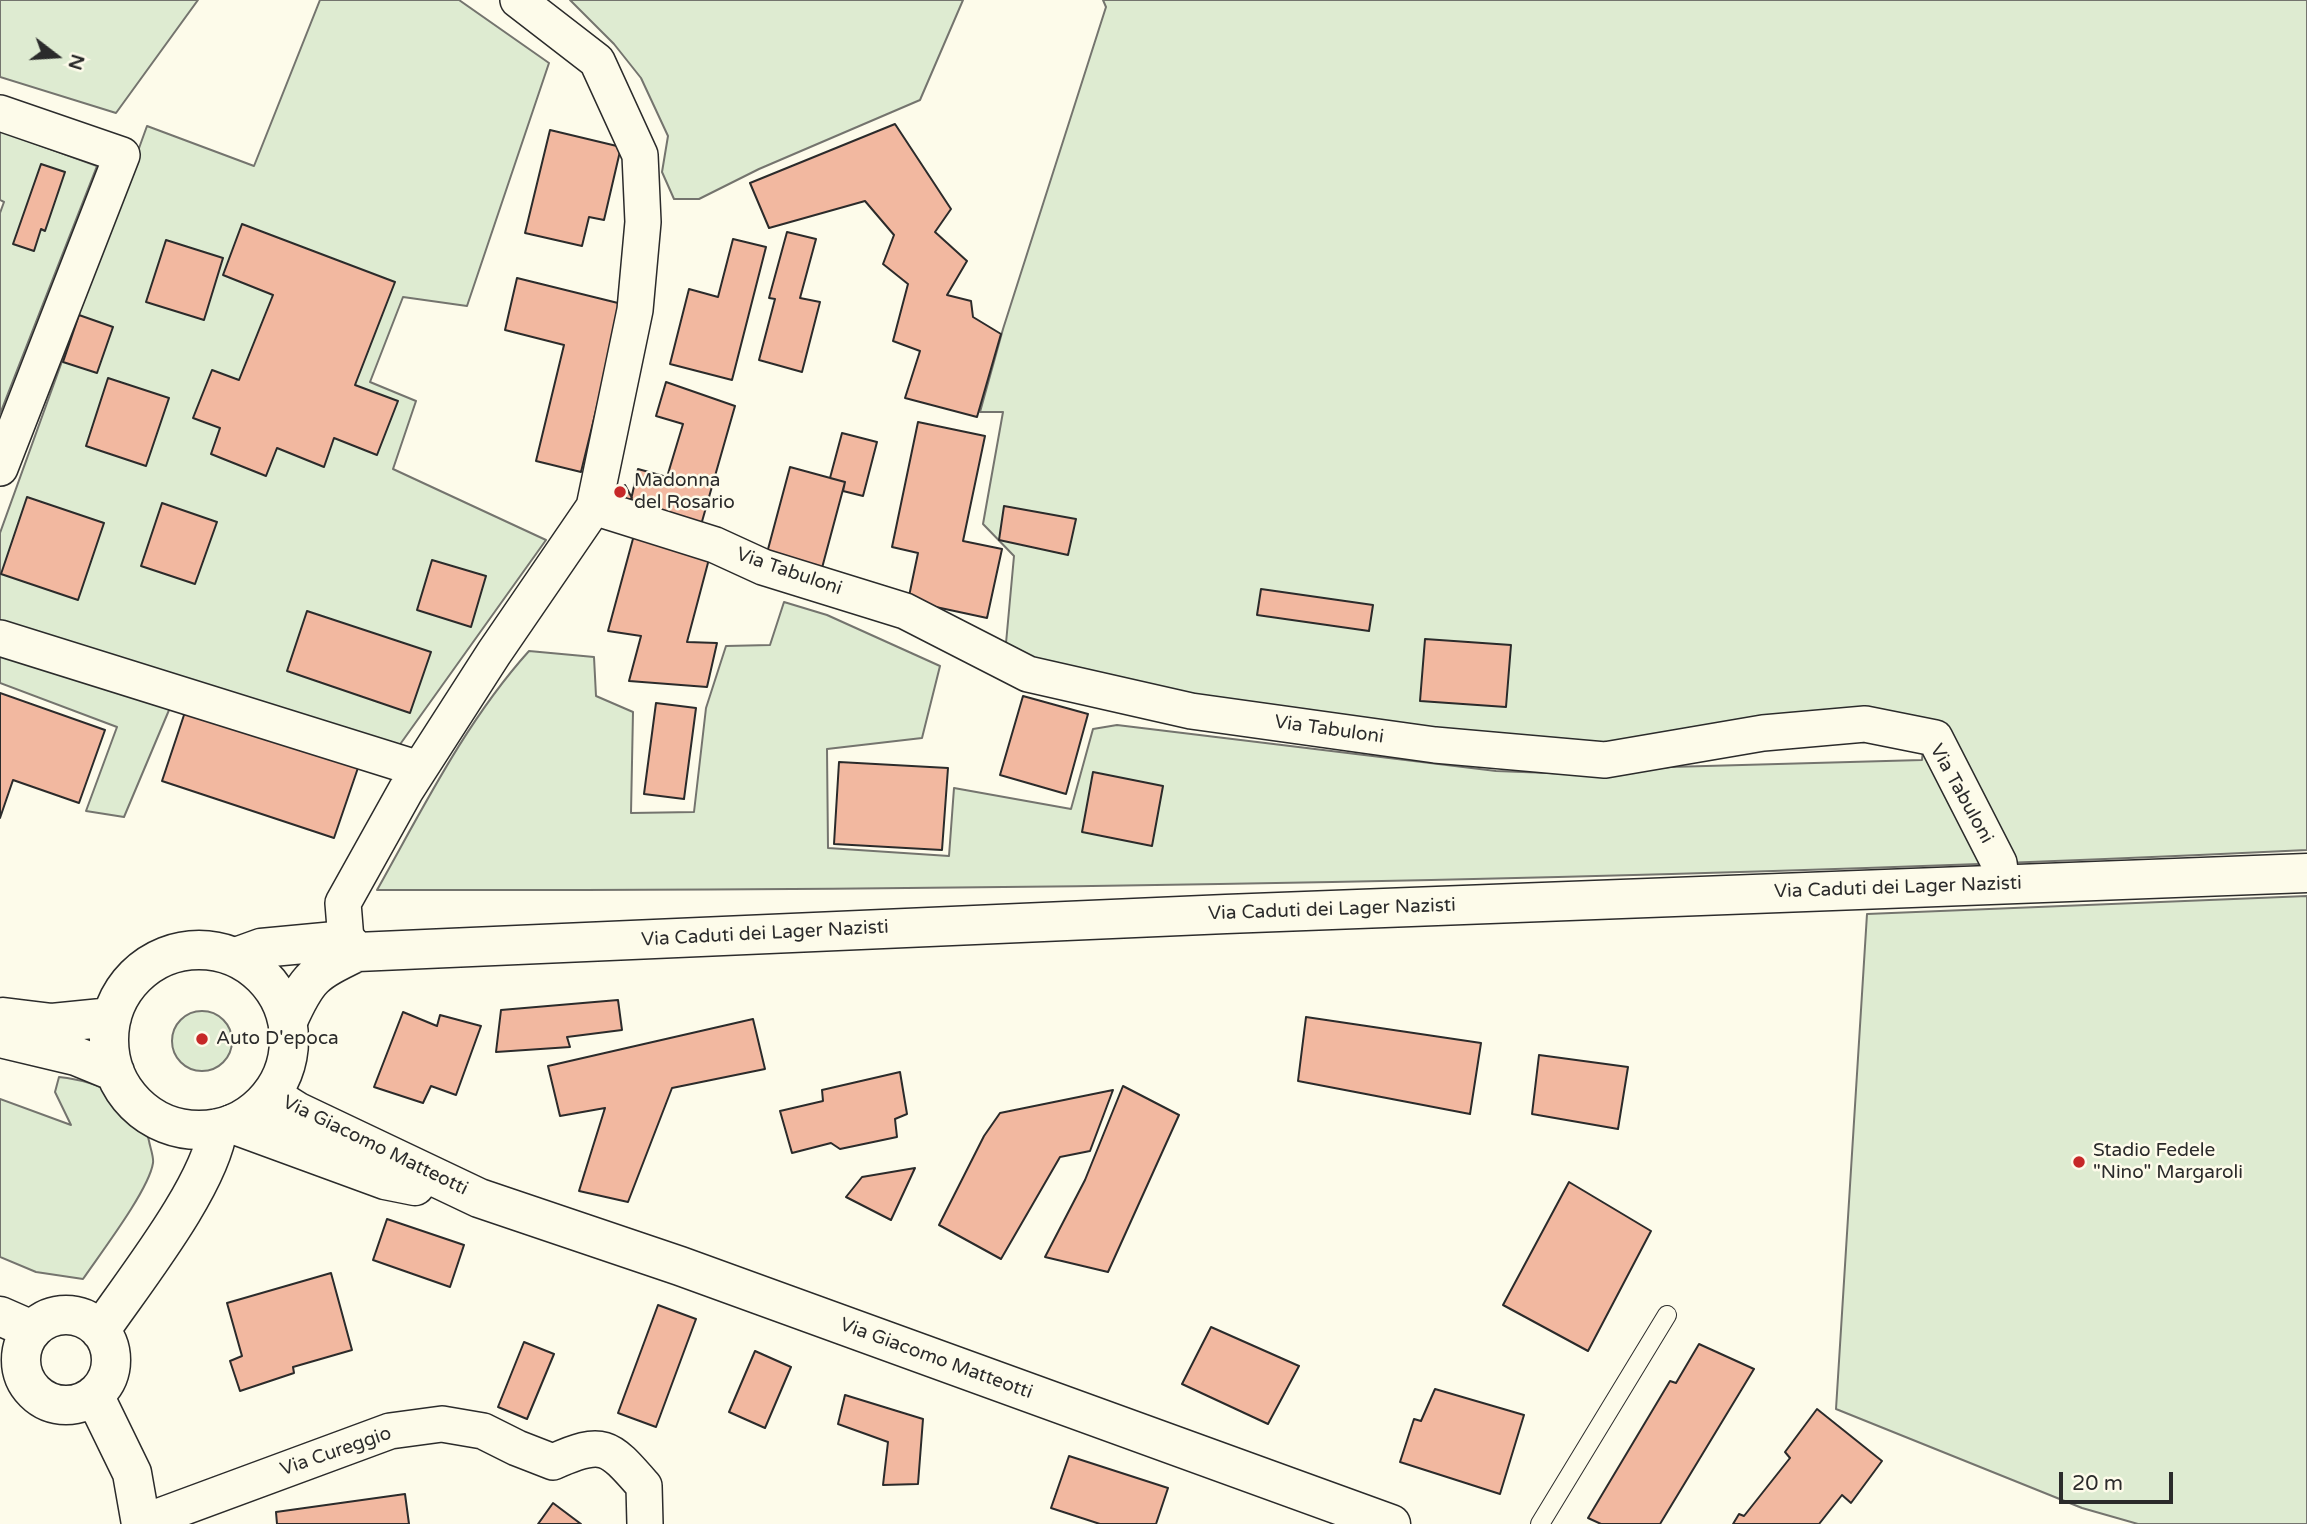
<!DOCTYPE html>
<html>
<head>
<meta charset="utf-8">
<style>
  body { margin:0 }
  #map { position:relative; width:2307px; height:1524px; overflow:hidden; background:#fdfbea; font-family:"Varela Round",sans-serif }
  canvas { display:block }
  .north { position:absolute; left:21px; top:21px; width:70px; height:70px; -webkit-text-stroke:5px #fdfbea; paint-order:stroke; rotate:107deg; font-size:19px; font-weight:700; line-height:28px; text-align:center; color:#2b2b2b }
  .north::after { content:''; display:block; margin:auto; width:24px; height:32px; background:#2b2b2b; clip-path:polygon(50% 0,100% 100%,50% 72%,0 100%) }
  .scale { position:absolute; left:2059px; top:1472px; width:114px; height:32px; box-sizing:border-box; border:4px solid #2b2b2b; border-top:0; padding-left:9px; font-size:21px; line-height:24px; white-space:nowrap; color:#2b2b2b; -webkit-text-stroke:5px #fdfbea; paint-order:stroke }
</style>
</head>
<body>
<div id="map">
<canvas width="2307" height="1524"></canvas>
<div class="north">N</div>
<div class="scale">20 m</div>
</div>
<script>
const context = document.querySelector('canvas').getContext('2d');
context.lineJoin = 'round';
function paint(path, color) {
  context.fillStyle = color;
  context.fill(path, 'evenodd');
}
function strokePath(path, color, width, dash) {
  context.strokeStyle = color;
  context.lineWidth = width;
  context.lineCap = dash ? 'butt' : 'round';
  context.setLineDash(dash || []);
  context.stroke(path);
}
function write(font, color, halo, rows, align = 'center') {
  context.font = font + ' "Varela Round",sans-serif';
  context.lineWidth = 5;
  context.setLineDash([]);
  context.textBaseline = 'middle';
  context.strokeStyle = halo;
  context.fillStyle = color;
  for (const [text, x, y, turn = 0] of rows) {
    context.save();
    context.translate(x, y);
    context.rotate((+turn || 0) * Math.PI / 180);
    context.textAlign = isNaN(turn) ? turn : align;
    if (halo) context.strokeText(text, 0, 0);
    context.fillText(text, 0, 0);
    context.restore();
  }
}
const green = new Path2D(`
  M0 0H198L116 113 0 77Z
  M320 0H459L549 63 467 306 403 297 370 382 416 401 393 469 546 540 391 757 180 684 124 817 86 811 117 727 0 683V533L147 126 254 166Z
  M570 0H963L920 100 759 169 699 199H674L662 172 668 136 641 78 614 44Z
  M1103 0H2307V850C1664 881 1021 891 377 890 423 808 466 721 529 651L594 657 596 696 633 712 631 813 694 812 706 708 726 646 770 645 784 602 827 615 940 666 922 738 827 749 828 848 949 856 954 788 1071 809 1093 729 1117 725 1496 771 1603 775 1670 767 1922 760 1926 718H1891L1593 747 1202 704 1005 654 1014 556 983 524 1003 412H980L1003 329 1106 7Z
  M0 131 97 166 0 414V213L4 202 0 200Z
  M2307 896V1524H2138L2082 1508 1836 1409 1867 914Z
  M172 1041a30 30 0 1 1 60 0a30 30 0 1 1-60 0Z
  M59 1077C98 1081 141 1099 149 1141 150 1147 154 1157 153 1163 149 1190 100 1254 83 1279L36 1272 0 1257V1099L71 1125 55 1092Z`);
const building = new Path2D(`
  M895 124 951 209 935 232 967 261 947 295 971 301 973 317 1001 334 977 417 905 398 920 351 893 341 908 284 883 264 894 235 865 201 769 228 750 183Z
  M550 130 621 147 604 220 589 217 582 246 525 233Z
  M41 164 65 172 45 231 41 229 34 251 13 244Z
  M242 224 395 282 355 385 398 401 377 455 334 438 324 467 277 448 266 476 211 454 220 428 193 418 212 370 239 380 273 295 223 275Z
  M787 232 816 239 800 298 820 302 802 372 759 360 775 299 769 298Z
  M733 239 766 247 732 380 670 364 689 289 718 297Z
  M166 240 223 258 204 320 146 302Z
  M517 278 622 304 581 472 536 461 564 345 505 330Z
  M79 315 113 327 97 373 63 362Z
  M108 378 169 398 146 466 86 446Z
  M666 382 735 406 701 525 630 504 638 469 667 477 683 424 656 416Z
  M918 422 985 436 963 541 1002 549 987 618 908 601 918 553 892 547Z
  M842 433 877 442 863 496 843 491 845 482 830 478Z
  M790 467 845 482 822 568 767 553Z
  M625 485 632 498 618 506 611 493Z
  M27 497 104 523 78 600 1 574Z
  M162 503 217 522 195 584 141 566Z
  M1004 506 1076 519 1068 555 999 540Z
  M634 535 709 559 687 642 717 643 707 687 629 681 641 636 608 631Z
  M432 560 486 576 471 627 417 610Z
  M1261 589 1373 605 1369 631 1257 615Z
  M307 611 431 652 410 713 287 671Z
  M1425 639 1511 645 1506 707 1420 701Z
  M0 693 105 730 79 803 13 780 0 818Z
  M1023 696 1088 714 1066 794 1000 775Z
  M188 703 360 762 334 838 162 781Z
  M656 703 696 708 684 799 644 794Z
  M839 762 948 768 942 850 834 844Z
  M1093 772 1163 786 1152 846 1082 832Z
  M618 1000 622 1030 567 1037 570 1047 496 1052 501 1010Z
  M403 1012 437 1026 440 1015 481 1026 456 1095 431 1086 423 1103 374 1087Z
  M1306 1017 1481 1043 1470 1114 1298 1081Z
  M753 1019 765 1069 672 1088 628 1202 579 1191 605 1108 560 1116 548 1066Z
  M1539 1055 1628 1067 1618 1129 1532 1114Z
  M900 1072 907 1114 895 1119 897 1137 840 1149 831 1143 792 1153 780 1111 823 1101 822 1090Z
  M1123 1086 1179 1115 1108 1272 1045 1257 1085 1180Z
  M1113 1090 1090 1151 1060 1157 1001 1259 939 1225 984 1136 1000 1113Z
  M915 1168 891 1220 846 1197 862 1177Z
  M1569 1182 1651 1231 1588 1351 1503 1305Z
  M387 1219 464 1245 450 1287 373 1260Z
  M331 1273 352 1350 293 1367 294 1373 240 1391 230 1361 242 1356 227 1303Z
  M658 1305 696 1319 656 1427 618 1413Z
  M1211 1327 1299 1366 1268 1424 1182 1384Z
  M524 1342 554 1354 527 1419 498 1407Z
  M1699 1344 1754 1369 1660 1524H1601L1588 1518 1670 1381 1676 1383Z
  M755 1351 791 1367 765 1428 729 1412Z
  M1435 1389 1524 1415 1500 1494 1400 1462 1414 1419 1421 1421Z
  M845 1395 923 1419 918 1484 883 1485 888 1442 838 1424Z
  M1817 1409 1882 1461 1851 1503 1842 1495 1819 1524H1733L1739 1514 1744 1516 1790 1458 1785 1452Z
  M1069 1456 1168 1488 1156 1524H1100L1051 1508Z
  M405 1494 409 1524H277L276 1512Z
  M553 1503 581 1524H538Z`);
const lane = new Path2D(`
  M1540 1524 1667 1315`);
const street = new Path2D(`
  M0 113 122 155 0 468
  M594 507 715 545 763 567 905 611 1028 674 1191 711 1435 745 1605 760 1763 733 1865 724 1935 738 1999 863 2002 884
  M0 638 419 769
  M346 940 343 903 406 790 494 653 594 507 635 310 643 222 640 155 597 61 518 0
  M141 1523 390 1431 442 1424 483 1431 517 1448 553 1462C604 1439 609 1446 644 1486L645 1524`);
const secondary = new Path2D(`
  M236 957 261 948 346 940 357 952
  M288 1021C308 976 314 973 357 952L1226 914 2307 873
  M271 1095 298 1112 479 1198 680 1266 1391 1524
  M232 1124 385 1180 415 1186
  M0 1316 32 1330`);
const primary = new Path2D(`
  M109 1040a90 90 0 1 1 180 0a90 90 0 1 1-180 0Z
  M3 1017 52 1023 112 1017
  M0 1038 76 1056 115 1072
  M21 1360a45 45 0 1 1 90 0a45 45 0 1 1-90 0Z
  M100 1331C135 1280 210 1186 218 1128
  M94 1395 132 1473 141 1524`);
const markers = [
  [620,492,7,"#c62828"],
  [202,1039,7,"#c62828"],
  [2079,1162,7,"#c62828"]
];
const poiNames = [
  ["Madonna",634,481],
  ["del Rosario",634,503],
  ["Auto D'epoca",216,1039],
  ["Stadio Fedele",2093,1151],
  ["\"Nino\" Margaroli",2093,1173]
];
const streetNames = [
  ["Via Tabuloni",789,572,19],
  ["Via Tabuloni",1329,730,8],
  ["Via Tabuloni",1961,794,61],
  ["Via Caduti dei Lager Nazisti",1898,888,-2],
  ["Via Caduti dei Lager Nazisti",1332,910,-2],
  ["Via Caduti dei Lager Nazisti",765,934,-3],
  ["Via Giacomo Matteotti",375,1146,26],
  ["Via Giacomo Matteotti",936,1359,20],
  ["Via Cureggio",336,1452,-19]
];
paint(green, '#deebd1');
strokePath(green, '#74746e', 2);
paint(building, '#f2b8a0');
strokePath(building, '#2b2b2b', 2);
strokePath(lane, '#2b2b2b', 20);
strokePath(street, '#2b2b2b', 38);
strokePath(secondary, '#2b2b2b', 41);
strokePath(primary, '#2b2b2b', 41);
strokePath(lane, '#fdfbea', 18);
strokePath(street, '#fdfbea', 35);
strokePath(secondary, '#fdfbea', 38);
strokePath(primary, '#fdfbea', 38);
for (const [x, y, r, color] of markers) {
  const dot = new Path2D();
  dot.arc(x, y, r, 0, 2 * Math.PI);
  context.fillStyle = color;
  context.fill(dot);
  strokePath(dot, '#fdfbea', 2.5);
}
write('19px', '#2b2b2b', '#fdfbea', poiNames, 'left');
write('19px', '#2b2b2b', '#fdfbea', streetNames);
</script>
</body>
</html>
